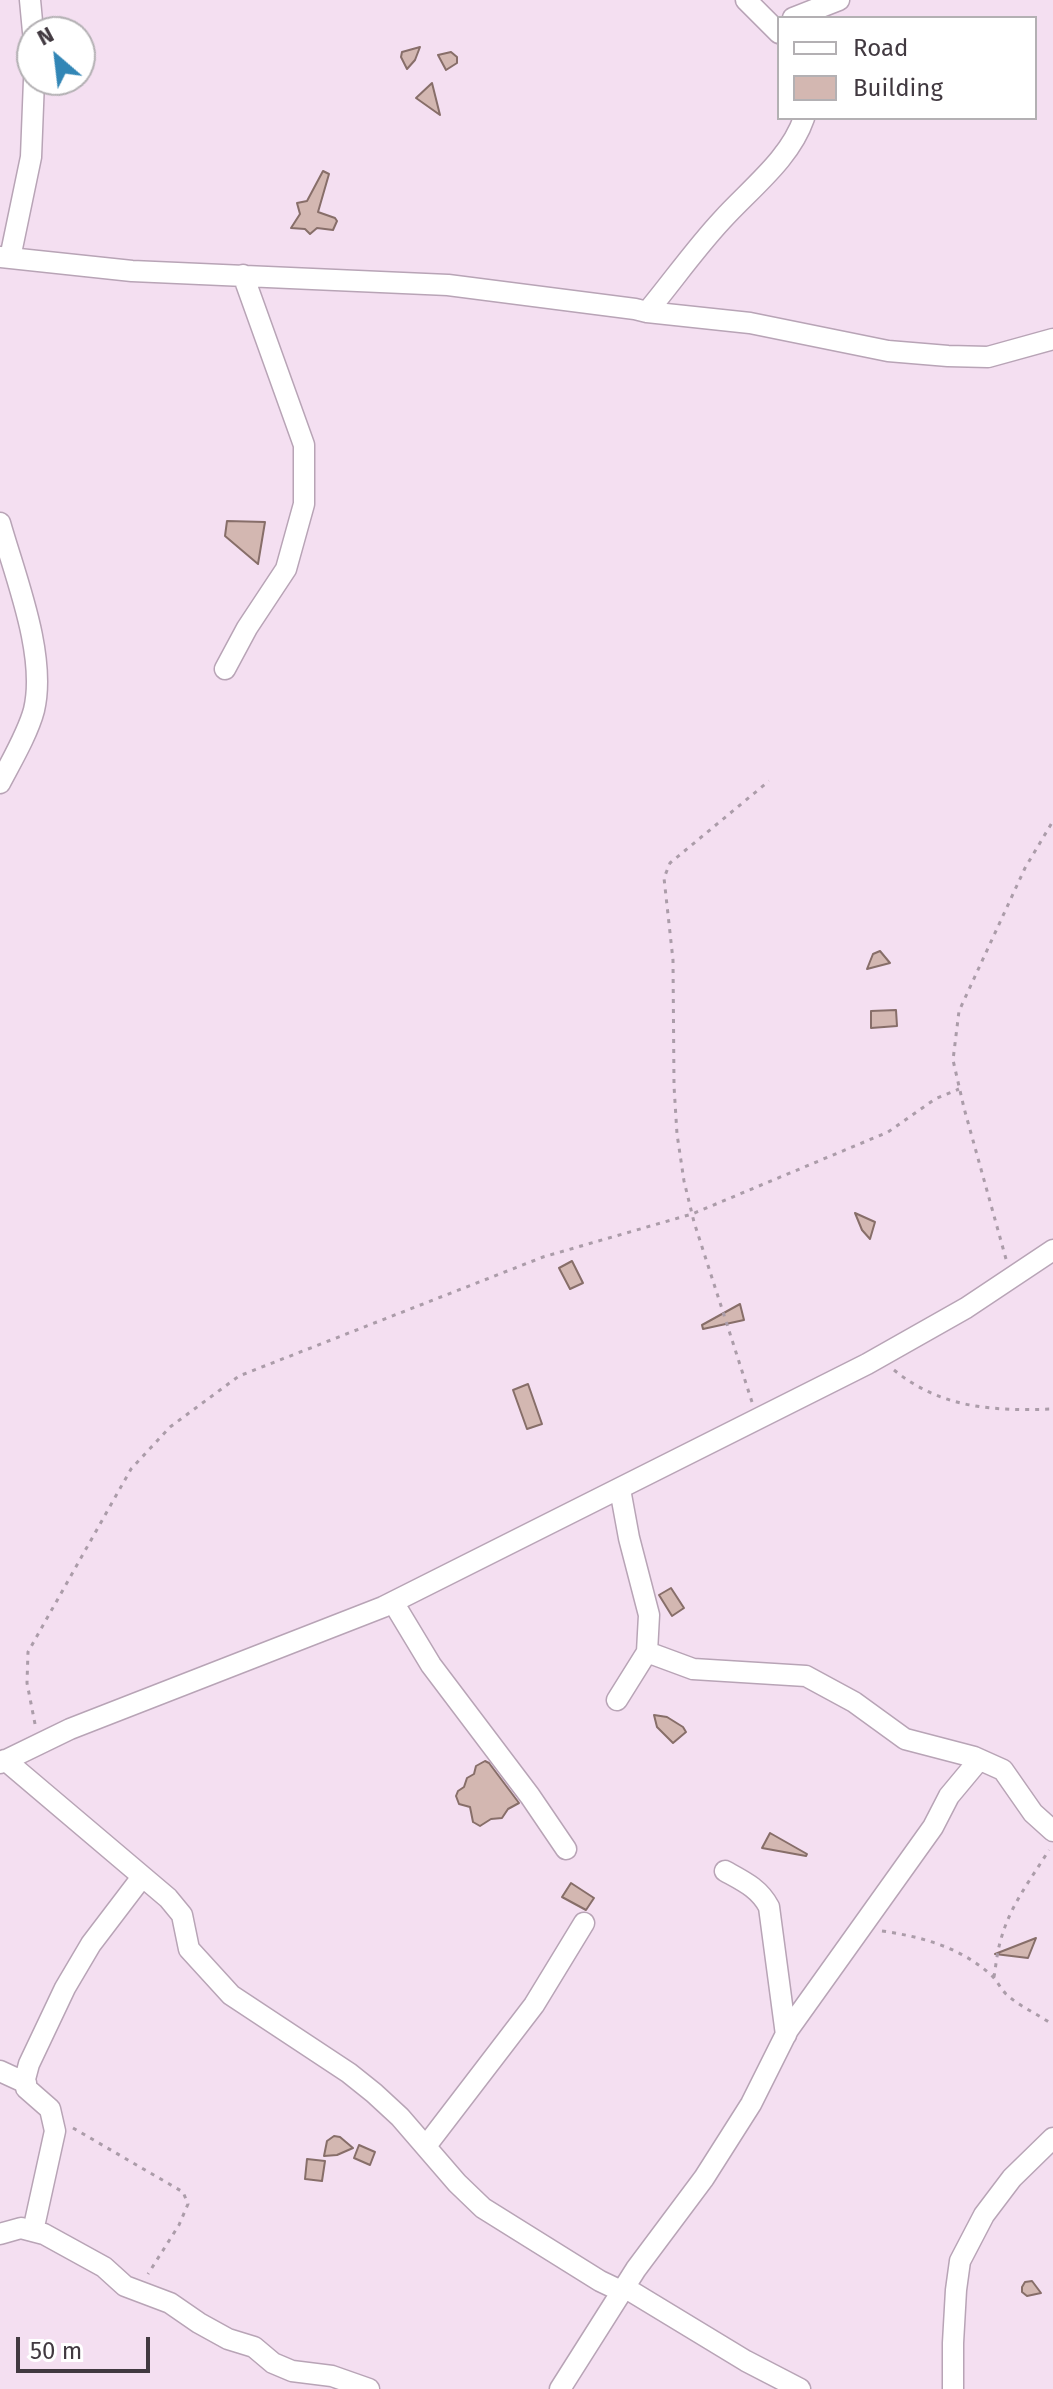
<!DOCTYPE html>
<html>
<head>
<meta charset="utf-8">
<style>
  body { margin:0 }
  #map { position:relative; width:1053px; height:2389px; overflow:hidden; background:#f4dff1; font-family:"Fira Sans",sans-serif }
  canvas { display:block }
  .legend { position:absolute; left:777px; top:16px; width:260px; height:104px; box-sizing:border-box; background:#fff; border:2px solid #b3b0b3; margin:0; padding:10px 14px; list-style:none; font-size:24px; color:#413940 }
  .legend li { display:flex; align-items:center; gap:16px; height:40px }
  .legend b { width:40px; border:2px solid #b3b0b3 }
  .north { position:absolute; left:16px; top:16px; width:80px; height:80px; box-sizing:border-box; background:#fff; border:2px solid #b3b0b3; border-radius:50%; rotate:332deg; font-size:22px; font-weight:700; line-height:32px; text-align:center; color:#413940 }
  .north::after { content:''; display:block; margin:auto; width:28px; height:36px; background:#3286b6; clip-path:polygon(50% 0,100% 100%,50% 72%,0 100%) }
  .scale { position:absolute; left:16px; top:2337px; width:134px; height:36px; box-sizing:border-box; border:4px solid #413940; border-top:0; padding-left:10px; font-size:24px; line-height:28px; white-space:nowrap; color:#413940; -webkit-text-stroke:6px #fff; paint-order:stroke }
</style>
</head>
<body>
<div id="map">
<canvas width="1053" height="2389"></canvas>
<ul class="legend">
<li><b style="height:10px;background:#fff"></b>Road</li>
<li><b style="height:22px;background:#d3b7b1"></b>Building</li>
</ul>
<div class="north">N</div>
<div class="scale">50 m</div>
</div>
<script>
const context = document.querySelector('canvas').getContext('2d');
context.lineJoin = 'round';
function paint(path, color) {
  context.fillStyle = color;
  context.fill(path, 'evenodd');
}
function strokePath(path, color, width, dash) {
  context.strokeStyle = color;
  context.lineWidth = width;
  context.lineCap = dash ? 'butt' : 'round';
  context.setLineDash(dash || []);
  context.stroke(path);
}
const building = new Path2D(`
  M420 47 415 60 407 69 401 57 402 52Z
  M451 52 457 57V63L446 70 438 55Z
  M432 83 440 115 416 98Z
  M323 171 329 174 318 212 335 218 337 221 333 230 317 228 310 234 305 229 291 228 300 214 297 203 307 201Z
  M227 521 265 522 258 564 225 536Z
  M880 951 890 963 867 969 873 954Z
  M896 1010 897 1026 871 1028V1011Z
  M855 1213 875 1222 870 1239 862 1230Z
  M572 1261 583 1283 570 1289 559 1268Z
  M740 1304 744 1320 703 1329 702 1325Z
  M528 1384 542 1424 527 1429 513 1390Z
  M671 1588 684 1608 672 1616 659 1595Z
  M654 1715 667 1717 683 1727 686 1732 673 1743 657 1727Z
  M485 1761 489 1763 519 1803 508 1809 502 1818 491 1819 480 1826 473 1822 470 1807 459 1804 456 1796 458 1791 464 1787 467 1778 474 1774 476 1766Z
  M770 1833 807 1854 806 1856 762 1848Z
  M571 1883 594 1898 586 1910 562 1897Z
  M1036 1938 1028 1958 995 1954Z
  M334 2136 340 2137 353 2148 337 2155 324 2156 327 2141Z
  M359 2145 375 2152 370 2165 354 2158Z
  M307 2159 325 2161 322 2181 305 2179Z
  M1032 2281 1041 2293 1027 2296 1022 2292V2287L1025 2282Z`);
const path = new Path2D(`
  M1006 1259 964 1108 953 1060 959 1011 1025 868 1053 821
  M894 1370C942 1409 994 1411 1053 1409
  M752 1402 694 1222 684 1181 677 1134 674 1086 673 960 664 878 670 863 769 781
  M35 1724 27 1683 28 1652 131 1469 170 1427 239 1376 543 1257 692 1214 888 1132 935 1099 959 1089
  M882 1931C923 1937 959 1947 990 1974 997 1980 1000 1988 1006 1994 1020 2007 1038 2014 1053 2025
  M994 1977C996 1965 997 1952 1001 1939 1010 1906 1031 1879 1049 1850
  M73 2128 183 2192 188 2204 179 2225 148 2274`);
const street = new Path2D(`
  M30 0 33 32
  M746 0 779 33
  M793 18 839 0
  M0 257 132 271 448 285 635 309 647 312 750 323 888 351 948 356 988 357 1053 339
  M10 258 31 157 34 80
  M647 312C672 282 695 249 722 220 751 188 790 159 804 118
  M0 523C15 576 47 655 34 710 28 733 11 762 0 783
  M225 669 247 628 286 569 304 504V445L243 275
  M393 1602 431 1665 530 1796 566 1849
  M647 1652 693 1669 806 1676 854 1702 905 1739 974 1757 1003 1770 1033 1813 1053 1831
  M617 1700 647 1652 649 1615 629 1538 620 1489
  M5 1760 168 1898 182 1915 189 1949 231 1995 349 2073 374 2093 400 2117 457 2183 483 2208 600 2281 621 2291
  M0 1763 70 1729 383 1607 867 1364 966 1308 1053 1250
  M725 1871C743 1881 759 1888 769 1907L786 2035
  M0 2071 26 2083
  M426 2146 534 2005 584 1923
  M33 2231 55 2131 50 2109 26 2088 25 2079 29 2064 65 1988 91 1944 142 1877
  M0 2234 21 2228 44 2234 104 2267 125 2286 170 2303 199 2323 228 2339 254 2347 273 2363 292 2371 332 2376 369 2389
  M624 2287 746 2361 800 2389
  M560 2389 636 2269 704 2178 751 2104 788 2030 933 1827 949 1796 979 1760
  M953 2389V2343L956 2290 960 2261 984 2215 1012 2178 1053 2138`);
paint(building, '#d3b7b1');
strokePath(building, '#876e69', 2);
strokePath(street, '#b8a4b6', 23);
strokePath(path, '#ab9ca9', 3, [4, 6]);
strokePath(street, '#fff', 20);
</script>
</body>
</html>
